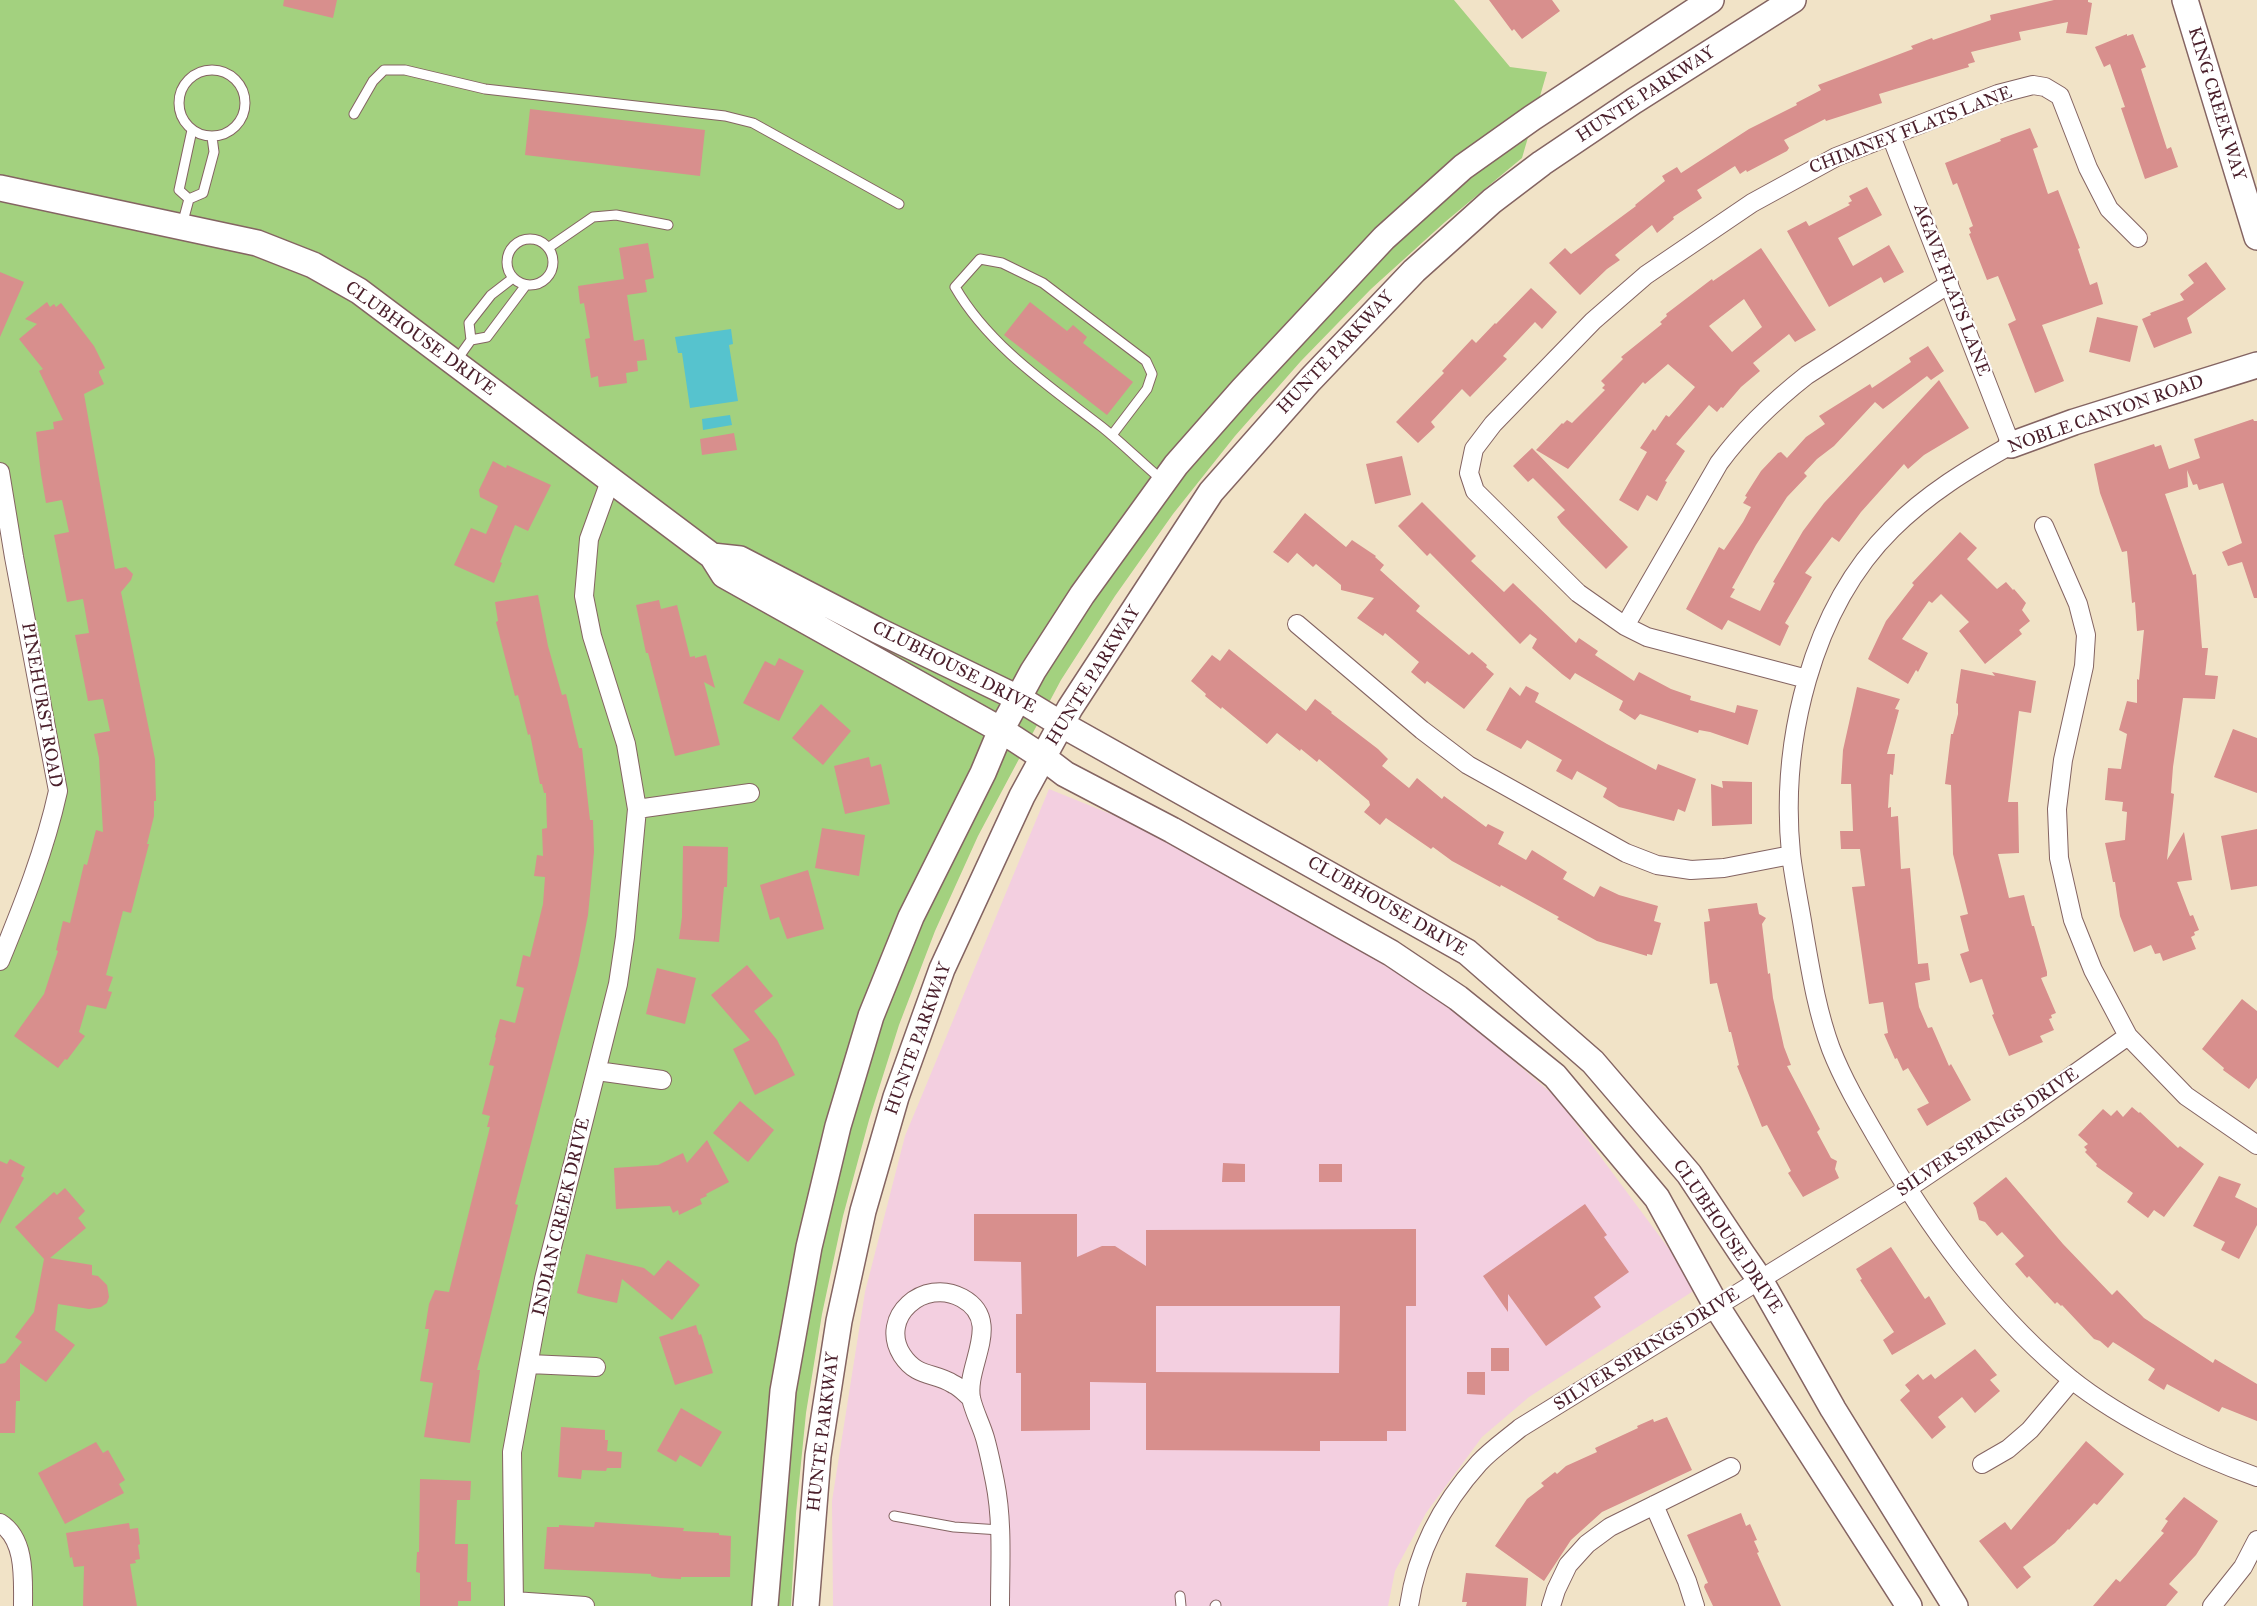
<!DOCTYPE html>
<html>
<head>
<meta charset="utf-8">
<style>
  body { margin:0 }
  canvas { display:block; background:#f1e3c7 }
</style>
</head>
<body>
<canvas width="2257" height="1606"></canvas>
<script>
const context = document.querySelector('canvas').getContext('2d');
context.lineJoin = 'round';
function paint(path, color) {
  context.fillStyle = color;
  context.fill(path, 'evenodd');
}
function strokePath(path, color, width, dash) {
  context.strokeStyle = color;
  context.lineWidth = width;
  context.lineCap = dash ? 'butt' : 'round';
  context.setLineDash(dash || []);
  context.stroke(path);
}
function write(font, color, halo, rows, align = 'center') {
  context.font = font + ' "IM FELL Great Primer",serif';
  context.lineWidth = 4.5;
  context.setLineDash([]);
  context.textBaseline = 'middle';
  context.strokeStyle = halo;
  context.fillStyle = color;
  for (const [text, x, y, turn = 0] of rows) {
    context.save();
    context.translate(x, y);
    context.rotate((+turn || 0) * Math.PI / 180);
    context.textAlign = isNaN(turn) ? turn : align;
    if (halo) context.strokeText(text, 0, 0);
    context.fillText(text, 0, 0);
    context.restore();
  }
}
const built = new Path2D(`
  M1049 789 1123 819 1355 941 1452 1008 1557 1098 1698 1288 1529 1397 1482 1437 1426 1513 1395 1571 1388 1606H833L832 1501 865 1292 905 1136Z`);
const green = new Path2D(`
  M0 0H1454L1510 67 1547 72 1522 158 1445 222 1371 289 1301 361 1235 436 1173 514 1115 596 1061 680 978 836 935 931 899 1025 869 1120 843 1216 822 1314 806 1413 796 1513 791 1606H22L16 1553 0 1535V959L59 798 0 481Z`);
const water = new Path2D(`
  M731 329 733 344 729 345 738 401 690 408 682 353H678L675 337Z
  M730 415 732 425 703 430 702 419Z`);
const building = new Path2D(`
  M284 0H337L333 18 283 6Z
  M1489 0H1552L1560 11 1522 39 1514 29 1512 31Z
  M2054 0H2088V2L2092 3 2087 35 2066 33 2068 22 2019 32 2021 40 1971 52 1975 62 1968 64 1969 67 1879 94 1882 103 1826 121 1825 119 1784 140 1789 148 1787 151 1747 172 1746 170 1740 174 1735 166 1697 190 1702 198 1673 217 1674 219 1657 233 1652 225 1615 255 1620 260 1607 269 1580 295 1549 263 1565 248 1571 254 1636 206 1635 205 1665 181 1662 176 1677 167 1681 173 1749 129 1797 105 1796 103 1821 90 1818 85 1913 49 1911 46 1932 38 1933 40 1991 20 1990 15Z
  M2127 34V36L2133 34 2146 67 2141 69 2167 149 2171 147 2178 167 2145 179 2121 108 2125 107 2110 64 2104 67 2095 47Z
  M530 109 705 130 700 176 525 155Z
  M2030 128 2038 147 2033 149 2048 194 2058 190 2080 248 2078 249 2090 285 2097 282 2103 304 2042 325 2064 381 2035 393 2008 324 2016 320 1998 276 1987 280 1969 234 1971 233 1969 228 1973 226 1957 183 1953 185 1945 163 2001 141 2000 139Z
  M1867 187 1882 215 1838 238 1853 266 1889 245 1904 272 1884 283 1881 277 1829 307 1787 231 1806 221 1809 226 1850 205 1848 203 1852 201 1849 196Z
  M648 243 654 278 645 280 647 292 627 295 634 341 644 339 647 360 637 361 638 371 626 373 627 383 599 387 598 376 591 378 585 339 590 338 584 303 580 304 578 286 624 279 619 248Z
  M1761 248 1816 330 1795 342 1789 334 1753 363 1760 371 1741 387 1723 408 1721 407 1717 412 1709 405 1676 444 1685 451 1665 481 1667 482 1657 501 1647 495 1638 511 1619 500 1647 452 1640 448 1653 429 1655 431 1666 415 1669 417 1695 387 1668 364 1645 384 1643 382 1568 469 1536 450 1562 423 1563 424 1567 420 1572 423 1605 390 1602 388 1605 385 1601 381 1623 359 1621 357 1662 324 1660 322 1667 316 1666 314 1712 279 1713 281ZM1744 299 1762 327 1732 352 1709 326Z
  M2206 262 2226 289 2187 318 2192 333 2154 348 2142 319 2151 315 2150 313 2184 300 2180 294 2194 283 2188 275Z
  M0 272 24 282 0 337Z
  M1531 288 1557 312 1542 329 1535 322 1503 356 1507 359 1470 397 1462 389 1431 422 1435 427 1418 443 1396 422 1444 373 1442 371 1472 339 1476 343 1495 323 1496 324Z
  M47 302 50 307 54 304 56 307 61 303 94 346 105 368 99 371V373L104 384 84 394 115 569 126 567 133 574 131 580 121 592 155 759 156 801H154V816L147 844H149L131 913 123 911 106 975 113 977 108 991 112 992 106 1009 87 1005 79 1032 85 1036 67 1060 65 1059 58 1068 14 1036 44 994 58 951 56 950 63 921 70 923 84 864 87 865 96 830 103 832 99 758 94 734 110 731 103 699 88 701 75 635 89 633 83 599 67 602 54 535 69 532 62 500 46 503 41 474 36 432 54 429 53 422 63 420 39 371 43 369 19 339 37 324 25 319Z
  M1030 302 1067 331 1073 325 1087 337 1083 343 1133 382 1107 415 1004 335Z
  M2097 317 2138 326 2130 362 2089 352Z
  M1928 346 1944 371 1931 380 1927 376 1883 409 1875 402 1834 446 1817 459 1804 473 1807 476 1787 497 1756 545 1732 588 1735 589 1730 597 1760 611 1775 583 1773 582 1803 531 1824 503 1939 380 1969 428 1924 455 1908 469 1904 464 1861 512 1839 542 1832 537 1805 573 1812 577 1785 623 1789 626 1780 646 1728 620 1722 630 1686 609 1719 547 1724 550 1743 522 1751 507 1743 503 1747 497 1745 496 1761 471 1778 453 1781 452 1787 458 1806 437 1825 424 1819 416 1870 384 1872 388 1911 362 1909 358Z
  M2253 419 2254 421H2257V598H2254L2242 562 2228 566 2222 552 2242 543 2223 483 2199 490 2197 484 2193 485 2187 470 2188 487 2165 494 2193 575 2196 574 2202 648H2208L2205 675 2218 676 2215 699 2183 698 2173 767 2171 793 2174 794 2167 860 2184 832 2192 880 2177 882 2190 916 2193 915 2199 930 2194 932 2195 935 2191 937 2196 949 2163 961 2160 953 2155 954 2151 945 2134 952 2120 916 2115 882H2113L2105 843 2125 840 2127 812 2122 811 2123 802 2105 800 2108 768 2121 769 2127 734 2119 730 2127 701 2137 703V679L2139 680 2144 630 2137 631 2135 602 2132 603 2127 551 2122 552 2100 493 2094 464 2154 444 2155 447 2161 445 2169 469 2200 458 2194 439Z
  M734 433 737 450 702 455 700 439Z
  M1532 448 1628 547 1606 569 1561 523 1557 517 1565 510 1533 478 1528 482 1513 466Z
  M1402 456 1411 495 1375 504 1366 464Z
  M493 461 506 468 507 465 551 485 528 531 515 525 500 562 502 563 494 583 454 565 471 528 486 534 498 506 480 497 479 490Z
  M1422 502 1476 556 1471 561 1504 592 1513 583 1576 643 1579 638 1598 651 1595 655 1634 681 1639 672 1671 689 1691 696 1690 700 1735 713 1737 705 1758 710 1748 745 1710 732 1699 730 1698 733 1640 714 1635 720 1619 710 1623 701 1575 673 1570 680 1562 674 1532 648 1537 639 1530 634 1520 644 1430 553 1427 556 1398 526Z
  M1305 513 1346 547 1352 540 1376 556 1375 557 1384 565 1380 570 1420 606 1416 611 1469 655 1472 652 1487 665 1486 667 1494 674 1464 709 1427 681 1425 684 1411 672 1419 662 1385 633 1383 636 1357 618 1374 598 1341 590V585L1316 564 1313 567 1297 553 1288 563 1273 552Z
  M1960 532 1977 548 1967 559 1997 589 2006 582 2013 590 2014 589 2026 603 2022 610 2030 621 2019 630 2022 634 1985 664 1959 631 1969 622 1941 594 1932 603 1929 601 1902 639 1928 653 1918 672 1916 670 1908 684 1868 659 1886 621 1914 585 1912 583Z
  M538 595 548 646 562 695 566 694 579 748H582L590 820H593L594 852 588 915 578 965 515 1204 518 1205 477 1370H480L470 1443 424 1437 433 1383 420 1381 429 1329H425L429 1304 435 1290 449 1292 490 1127H487L490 1116 482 1114 494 1066 489 1065 496 1038 495 1037 500 1019 515 1023 524 988 516 986 523 955 530 957 543 904 545 877 534 876 537 855 543 856 542 829 547 828 546 793H544L542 784H540L530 734 528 735 518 695 515 696 496 622 498 621 495 602Z
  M659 600 661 609 677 605 690 657 695 656V658L706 655 715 688 704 682 720 745 675 756 648 653H646L636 605Z
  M1229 649 1306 711 1315 699 1332 712 1331 713 1378 749 1388 759 1382 766 1409 788 1417 778 1442 799 1444 796 1486 827 1488 824 1504 832 1498 844 1526 860 1532 850 1567 872 1563 879 1594 897 1600 886 1619 895 1658 906 1654 921 1661 923 1652 955 1647 954V956L1597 941 1557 919 1559 917 1501 885 1500 887 1452 861 1433 847 1431 849 1386 818 1380 825 1364 812 1370 805 1369 801 1319 759 1317 762 1301 749 1300 751 1277 733 1267 744 1222 707 1221 709 1205 696 1206 694 1191 681 1212 655 1220 661Z
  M779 658 804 671 779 721 743 703 765 661 775 666Z
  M1961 669 1995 676 1992 672 2036 681 2031 713 2019 711 2008 802H2018L2019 853 1998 854 2009 898 2024 895 2032 926H2034L2047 972V976L2041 978 2056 1013 2051 1015 2052 1018 2049 1019 2054 1030 2040 1036 2043 1042 2009 1056 1992 1015 1994 1014 1982 979 1970 983 1960 954 1969 951 1960 916 1968 914 1953 854 1951 785 1945 784 1951 734H1953L1958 714V704L1956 703Z
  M1526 686 1539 693 1535 702 1607 744 1656 770 1658 764 1696 779 1685 812 1678 809 1674 821 1619 807 1603 797 1607 788 1577 771 1572 780 1556 771 1562 760 1527 740 1521 749 1486 730 1510 687 1520 696Z
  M1857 687 1900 699 1895 709 1899 710 1887 754H1895L1893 775 1890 774 1888 808 1891 807V817L1898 816 1901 869 1910 868 1918 964 1928 963 1930 980 1915 983 1919 1007 1928 1028 1932 1027 1949 1066 1951 1064 1971 1100 1927 1126 1917 1109 1929 1103 1908 1068 1903 1071 1897 1058 1895 1059 1884 1034 1888 1033 1883 1002 1869 1004 1852 887 1865 886 1860 849H1841L1840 831H1853L1851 784H1841L1843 750Z
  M821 704 851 731 823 765 792 738Z
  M2233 729 2257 738V793L2214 777Z
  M869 757 871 767 881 764 890 804 845 814 834 766Z
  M1722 781 1752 782V824L1712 826 1711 784 1723 788Z
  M822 828 865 835 859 876 815 868Z
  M2257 829V886L2231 890 2221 836Z
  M683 846 728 847 727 887H724L719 942 679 939 682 917Z
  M808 870 824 929 787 939 779 917 770 920 760 885Z
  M1757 903 1759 914 1766 918 1762 924 1768 974 1770 973 1773 998 1784 1047 1791 1065 1787 1066 1820 1129 1817 1132 1831 1158 1837 1161 1835 1169 1839 1178 1803 1197 1788 1173 1791 1171 1767 1125 1762 1127 1737 1066 1739 1065 1731 1032H1729L1717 983 1710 984 1704 922 1710 921 1708 909Z
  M747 965 773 996 754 1011 777 1040 795 1075 755 1095 733 1049 750 1040 711 995Z
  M657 968 696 978 685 1024 646 1014Z
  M2242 999 2257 1011V1078L2249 1089 2223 1070 2224 1068 2202 1049Z
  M740 1101 774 1130 748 1162 713 1133Z
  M2132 1107 2139 1113 2140 1112 2178 1148 2180 1146 2204 1164 2164 1217 2154 1210 2148 1218 2127 1202 2133 1193 2096 1166 2097 1164 2085 1152 2087 1150 2084 1147 2088 1144 2078 1135 2103 1109 2111 1116 2117 1110 2123 1117Z
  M707 1140 729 1182 706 1194 707 1196 700 1199 702 1204 679 1215 678 1210 673 1213 670 1206 616 1209 614 1168 658 1165 683 1153 687 1163Z
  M10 1159 25 1167 21 1176 24 1178 0 1224V1161L7 1164Z
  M1223 1163 1245 1164V1182H1222Z
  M1319 1164H1342V1182H1319Z
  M2219 1176 2241 1184 2235 1197 2257 1208V1225L2239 1259 2221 1250 2225 1242 2193 1226Z
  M2006 1177 2063 1244 2112 1295 2117 1290 2144 1318 2213 1363 2215 1359 2257 1384V1421L2222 1407 2219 1412 2167 1384 2164 1390 2148 1380 2155 1369 2113 1342 2108 1348 2100 1341 2094 1339 2062 1305 2061 1306 2057 1302 2055 1304 2029 1276 2027 1278 2015 1264 2024 1256 2002 1232 1997 1236 1985 1222 1979 1220 1976 1208 1973 1203Z
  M65 1188 85 1211 78 1218 86 1228 50 1258 92 1265V1275L98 1276 107 1285 109 1297 107 1303 101 1307 89 1309 58 1304 55 1330 75 1345 46 1382 20 1363V1401H16L15 1433H0V1364L5 1363 22 1342 15 1337 34 1312 44 1259 15 1227 54 1192 57 1195Z
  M1585 1204 1607 1235 1604 1237 1629 1272 1594 1297 1601 1307 1546 1346 1508 1294V1312L1483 1276Z
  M974 1214H1077V1257L1102 1246H1115L1146 1266V1230L1416 1229V1306H1406V1431H1387V1441H1320V1451L1146 1450V1383L1090 1382V1430L1021 1431V1373H1016V1314H1022L1021 1262 974 1261ZM1156 1306H1340L1339 1373 1156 1372Z
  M1891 1247 1925 1299 1929 1296 1946 1324 1892 1355 1883 1340 1894 1332 1860 1280 1862 1279 1856 1269Z
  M586 1254 644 1268 654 1276 668 1260 700 1285 672 1320 622 1279 617 1303 586 1296 577 1293Z
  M696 1325 699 1335 701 1334 713 1373 675 1385 659 1337Z
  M1491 1348H1509V1371H1491Z
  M1975 1349 1997 1375 1990 1380 2000 1391 1975 1413 1962 1397 1938 1417 1946 1427 1932 1439 1900 1400 1910 1391 1905 1385 1918 1374 1923 1380 1931 1374 1935 1379Z
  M1467 1372H1485V1395L1467 1394Z
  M681 1408 722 1432 701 1467 680 1455 676 1462 657 1451Z
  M1667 1417 1692 1470 1602 1512 1571 1540 1544 1581 1495 1546 1527 1499 1544 1486 1541 1483 1555 1472 1557 1474 1566 1466 1597 1452 1595 1448 1638 1428 1637 1426 1653 1419 1654 1422Z
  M561 1427 605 1430V1440H608L607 1451 622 1452 621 1468H607L606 1471 582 1470 581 1479 558 1477Z
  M2086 1441 2124 1474 2097 1505 2094 1503 2069 1530 2068 1529 2055 1543 2023 1567 2031 1577 2017 1589 1979 1541 2005 1522 2011 1530Z
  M96 1442 103 1453 108 1450 125 1480 119 1484 124 1493 65 1524 38 1473Z
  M420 1479 471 1481 470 1500H457L455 1544H468L467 1582H471V1601H458V1606H420V1573L416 1572 417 1552H419Z
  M2184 1497 2218 1521 2196 1555 2169 1584 2178 1592 2166 1606H2093L2116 1579 2120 1582 2164 1533 2161 1531 2168 1521 2165 1519Z
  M1741 1513 1746 1526 1750 1524 1757 1540 1754 1541 1759 1552 1757 1553 1781 1606H1713L1704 1587 1705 1584 1708 1583 1687 1535Z
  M595 1522 684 1528 683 1531 719 1533V1535L731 1536 730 1577H681V1579L660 1578 651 1576V1574L544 1569 547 1527H559V1525L594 1527Z
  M129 1523 130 1529 138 1528 140 1544 138 1545 140 1559 135 1560 136 1563 130 1564 137 1606H83L84 1566 74 1567 72 1557 70 1558 66 1533Z
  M1466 1573 1528 1578 1526 1606H1466L1467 1602H1462Z`);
const lane = new Path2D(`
  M179 103a33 33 0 1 1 66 0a33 33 0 1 1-66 0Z
  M354 114 373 81 384 70H405L485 89 725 116 753 123 899 204
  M189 199 179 190 192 130
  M189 199 203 193 214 152 212 137
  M182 225 189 199
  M507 262a23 23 0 1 1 46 0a23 23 0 1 1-46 0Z
  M548 248 593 217 616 215 668 225
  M471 340 469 323 491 295 513 278
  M456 361 471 340 487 337 526 285
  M1112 435 1147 389 1152 374 1146 361 1043 283 1002 263 980 259 955 287C989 346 1049 386 1102 427 1123 444 1142 463 1162 480
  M894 1516 954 1527 1000 1530
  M1180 1596 1181 1606
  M1215 1606 1216 1605`);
const street = new Path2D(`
  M1891 136 2011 445C1968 469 1927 494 1892 529 1811 609 1780 743 1791 854 1794 880 1800 907 1804 933 1811 973 1817 1011 1831 1049 1844 1082 1862 1112 1880 1143 1929 1227 1986 1306 2060 1370 2110 1414 2194 1455 2257 1477
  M0 472 14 557 58 791C45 850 23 905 0 961
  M2044 526 2078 604 2086 635 2084 666 2063 760 2057 809 2059 858 2073 920 2093 970 2128 1036 2186 1096 2257 1145
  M1297 624 1422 730 1468 765 1626 853 1657 865 1691 870 1724 868 1791 855
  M1625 626 1719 463C1744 429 1774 401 1807 375L1949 284
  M1807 679 1647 637 1625 626 1578 593 1475 491 1469 473 1474 449 1493 424 1593 321 1646 275 1752 203 1836 157 1998 94 2033 85 2045 87 2060 96 2088 168 2109 209 2138 238
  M637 809 750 793
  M597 1071 662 1080
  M529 1364 596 1367
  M971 1398C965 1393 960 1387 953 1384 934 1372 917 1378 902 1355 878 1317 924 1277 962 1298 1004 1321 965 1365 971 1398 974 1412 981 1424 985 1438 989 1452 992 1467 995 1482 1003 1522 1000 1565 1000 1606
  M1982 1464 2008 1449 2030 1430 2072 1380
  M1654 1505 1687 1581 1695 1606
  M0 1523C26 1539 23 1579 23 1606
  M514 1601 585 1606
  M514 1606 512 1452 544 1279 618 984 625 937 637 809 626 744 592 636 584 596 589 539 610 481
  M1409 1606C1417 1551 1442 1504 1479 1463 1491 1450 1507 1439 1520 1428L1907 1189 2018 1114 2128 1036
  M1551 1606 1556 1590 1568 1565 1587 1544 1610 1527 1731 1467
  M2212 1606 2243 1567 2257 1540`);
const secondary = new Path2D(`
  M2185 0 2257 237
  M0 188 257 243 313 265 359 291 712 556 724 575 1001 730 1044 758 1065 774 1172 830 1391 953 1458 998 1555 1076 1657 1198 1717 1307 1909 1606
  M2011 445 2074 422 2257 365
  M712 556 740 559 877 630 1018 698 1061 724 1467 952 1593 1062 1689 1174 1742 1254 1760 1280 1833 1409 1955 1606
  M765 1606 783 1391 809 1247 838 1126 871 1016 911 917 983 773 1001 730 1033 671 1082 595 1176 465 1243 389 1384 238 1463 167 1532 118 1711 0
  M806 1606 818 1456 839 1321 863 1211 896 1097 942 969 1022 796 1070 708 1211 492 1310 380 1414 271 1492 201 1542 163 1634 101 1793 0`);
const streetNames = [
  ["HUNTE PARKWAY",1646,95,-33],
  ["KING CREEK WAY",2216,104,73],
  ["CHIMNEY FLATS LANE",1911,131,-21],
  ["AGAVE FLATS LANE",1951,290,69],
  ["CLUBHOUSE DRIVE",420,339,36],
  ["HUNTE PARKWAY",1336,353,-47],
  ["NOBLE CANYON ROAD",2106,415,-19],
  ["CLUBHOUSE DRIVE",954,668,27],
  ["HUNTE PARKWAY",1094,676,-58],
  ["PINEHURST ROAD",41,705,80],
  ["CLUBHOUSE DRIVE",1387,907,30],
  ["HUNTE PARKWAY",919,1039,-70],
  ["SILVER SPRINGS DRIVE",1988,1133,-34],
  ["INDIAN CREEK DRIVE",562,1217,-77],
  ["CLUBHOUSE DRIVE",1727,1237,56],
  ["SILVER SPRINGS DRIVE",1647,1350,-32],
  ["HUNTE PARKWAY",824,1432,-83]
];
paint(built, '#f3cfe0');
paint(green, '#a3d17f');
paint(water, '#56c3ce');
paint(building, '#d88f8d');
strokePath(lane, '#846462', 11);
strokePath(street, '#846462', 20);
strokePath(secondary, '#846462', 28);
strokePath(lane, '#fff', 9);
strokePath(street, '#fff', 18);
strokePath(secondary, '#fff', 25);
write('18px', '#4a1f2b', '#fff', streetNames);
</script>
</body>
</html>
